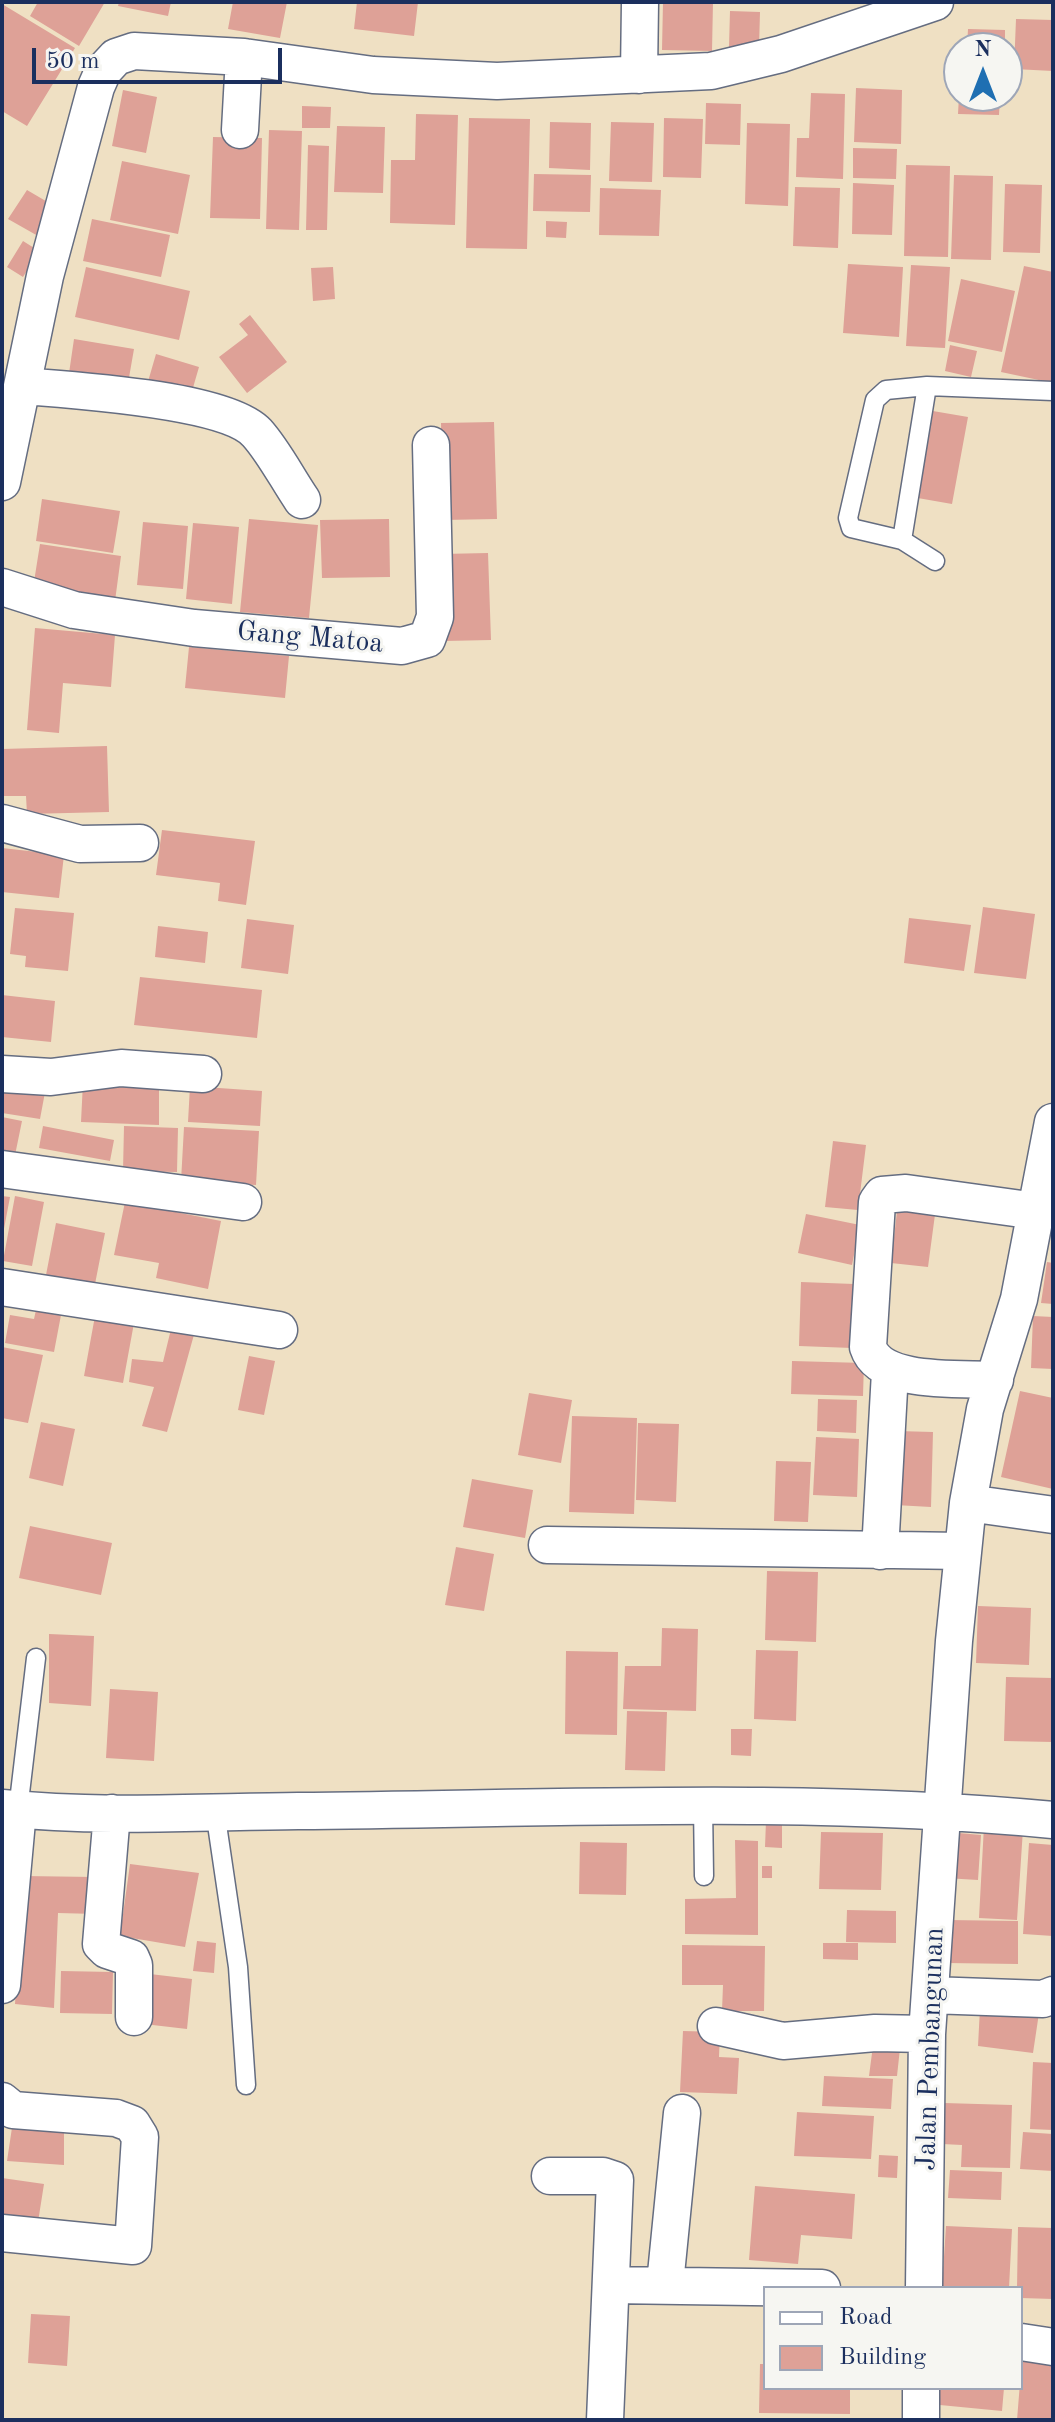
<!DOCTYPE html>
<html>
<head>
<meta charset="utf-8">
<style>
  body { margin:0 }
  #map { position:relative; width:1055px; height:2422px; overflow:hidden; background:#efe0c3; font-family:"Old Standard TT",serif }
  canvas { display:block }
  .frame { position:absolute; inset:0; border:4px solid #1b2f5e; pointer-events:none }
  .legend { position:absolute; left:763px; top:2286px; width:260px; height:104px; box-sizing:border-box; background:#f6f6f2; border:2px solid #9ea6b7; margin:0; padding:10px 14px; list-style:none; font-size:24px; color:#1b2f5e }
  .legend li { display:flex; align-items:center; gap:16px; height:40px }
  .legend b { width:40px; border:2px solid #9ea6b7 }
  .north { position:absolute; left:943px; top:32px; width:80px; height:80px; box-sizing:border-box; background:#f6f6f2; border:2px solid #9ea6b7; border-radius:50%; rotate:0deg; font-size:22px; font-weight:700; line-height:32px; text-align:center; color:#1b2f5e }
  .north::after { content:''; display:block; margin:auto; width:28px; height:36px; background:#1f6fb2; clip-path:polygon(50% 0,100% 100%,50% 72%,0 100%) }
  .scale { position:absolute; left:32px; top:48px; width:250px; height:36px; box-sizing:border-box; border:4px solid #1b2f5e; border-top:0; padding-left:10px; font-size:24px; line-height:28px; white-space:nowrap; color:#1b2f5e; -webkit-text-stroke:6px #f6f6f2; paint-order:stroke }
</style>
</head>
<body>
<div id="map">
<canvas width="1055" height="2422"></canvas>
<div class="frame"></div>
<ul class="legend">
<li><b style="height:10px;background:#fff"></b>Road</li>
<li><b style="height:22px;background:#dea197"></b>Building</li>
</ul>
<div class="north">N</div>
<div class="scale">50 m</div>
</div>
<script>
const context = document.querySelector('canvas').getContext('2d');
context.lineJoin = 'round';
function paint(path, color) {
  context.fillStyle = color;
  context.fill(path, 'evenodd');
}
function strokePath(path, color, width, dash) {
  context.strokeStyle = color;
  context.lineWidth = width;
  context.lineCap = dash ? 'butt' : 'round';
  context.setLineDash(dash || []);
  context.stroke(path);
}
function write(font, color, halo, rows, align = 'center') {
  context.font = font + ' "Old Standard TT",serif';
  context.lineWidth = 6;
  context.setLineDash([]);
  context.textBaseline = 'middle';
  context.strokeStyle = halo;
  context.fillStyle = color;
  for (const [text, x, y, turn = 0] of rows) {
    context.save();
    context.translate(x, y);
    context.rotate((+turn || 0) * Math.PI / 180);
    context.textAlign = isNaN(turn) ? turn : align;
    if (halo) context.strokeText(text, 0, 0);
    context.fillText(text, 0, 0);
    context.restore();
  }
}
const building = new Path2D(`
  M38 2H105L79 46 30 16Z
  M119 2H171L168 16 118 6Z
  M233 2H287L280 38 228 29Z
  M357 2H418L414 36 354 29Z
  M663 2H713L712 51 662 50Z
  M2 4 75 48 27 126 2 111Z
  M730 11 760 12 759 48 729 47Z
  M1016 19 1053 20V71L1014 69Z
  M968 29 1005 30V48H967Z
  M856 88 902 90 901 144 854 142Z
  M123 90 157 97 146 153 112 146Z
  M811 93 845 94 843 179 796 177 797 138H809Z
  M959 96H1000L999 115 958 114Z
  M706 103 741 104 740 145 705 144Z
  M302 106 331 107 330 128H302Z
  M416 114 458 115 455 225 390 223 391 160H415Z
  M469 118 530 119 527 249 466 248Z
  M664 118 703 119 701 178 663 177Z
  M550 122 591 123 590 170 549 168Z
  M611 122 654 123 652 182 609 181Z
  M747 123 790 124 788 206 745 204Z
  M337 126 385 127 383 193 334 192Z
  M269 130 302 131 299 230 266 229Z
  M213 137 262 138 260 219 210 218Z
  M308 145 329 146 327 230H306Z
  M853 148 897 149 896 179 853 178Z
  M122 161 190 175 178 234 110 220Z
  M906 165 950 166 948 257 904 256Z
  M534 174 591 175 590 212 533 211Z
  M954 175 993 176 991 260 951 259Z
  M853 183 894 185 892 235 852 234Z
  M1005 184 1042 185 1040 253 1003 252Z
  M795 187 840 188 838 248 793 246Z
  M600 188 661 190 659 236 599 235Z
  M27 190 56 207 38 236 8 219Z
  M92 219 170 235 161 277 83 261Z
  M546 221 567 222 566 238 546 237Z
  M23 241 39 251 23 277 7 267Z
  M848 264 903 267 899 337 843 333Z
  M911 265 950 267 945 348 906 346Z
  M1024 266 1053 272V383L1001 372Z
  M86 267 190 291 179 340 75 317Z
  M333 267 335 299 313 301 311 268Z
  M961 279 1015 291 1002 352 948 341Z
  M250 315 287 362 247 393 219 357 248 335 239 324Z
  M74 339 134 349 127 389 68 380Z
  M950 345 977 351 971 377 945 371Z
  M156 354 199 367 190 398 147 385Z
  M927 410 968 417 952 504 912 497Z
  M494 422 497 519 443 520 441 423Z
  M42 499 120 511 113 553 36 541Z
  M249 519 318 525 309 618 240 612Z
  M389 519 390 577 322 578 320 520Z
  M143 522 188 526 183 589 137 585Z
  M193 523 239 527 232 604 186 599Z
  M40 544 121 556 115 601 33 588Z
  M488 553 491 640 445 641 442 554Z
  M35 628 115 635 111 687 63 683 59 733 27 730Z
  M189 647 289 656 285 698 185 688Z
  M107 746 109 812 27 814 26 796H2V749Z
  M162 830 255 841 246 905 218 901 220 883 156 875Z
  M2 848 64 855 59 898 2 892Z
  M983 907 1035 914 1026 979 974 973Z
  M15 908 74 913 68 971 25 967 26 956 10 954Z
  M909 918 971 925 964 971 904 963Z
  M247 919 294 925 288 974 241 968Z
  M158 926 208 932 205 963 155 957Z
  M140 977 262 990 257 1038 134 1025Z
  M2 995 55 1001 51 1042 2 1037Z
  M2 1082 46 1087 40 1119 2 1113Z
  M83 1082 159 1083V1125L81 1122Z
  M190 1086 262 1091 260 1126 188 1122Z
  M2 1117 22 1121 14 1160 2 1158Z
  M43 1126 114 1140 110 1161 39 1148Z
  M124 1126 178 1128 177 1172 123 1171Z
  M184 1127 259 1131 256 1185 181 1181Z
  M833 1141 866 1145 858 1210 825 1207Z
  M2 1196 10 1197 3 1234H2Z
  M15 1196 44 1202 32 1266 3 1261Z
  M125 1202 221 1221 208 1289 156 1278 159 1263 114 1255Z
  M898 1203 936 1207 928 1267 891 1263Z
  M806 1214 860 1225 852 1265 798 1253Z
  M56 1223 105 1233 95 1284 46 1275Z
  M1047 1262 1053 1263V1304L1041 1303Z
  M801 1282 854 1284 852 1348 799 1346Z
  M36 1310 61 1315 54 1352 5 1343 10 1315 34 1319Z
  M95 1316 134 1323 123 1383 84 1376Z
  M1033 1316 1053 1317V1369L1031 1368Z
  M172 1325 195 1331 167 1432 142 1426 154 1387 129 1382 132 1359 163 1362Z
  M2 1347 43 1355 28 1423 2 1418Z
  M249 1356 275 1361 264 1415 238 1410Z
  M792 1361 864 1363 863 1396 791 1394Z
  M1020 1391 1053 1398V1489L1001 1477Z
  M529 1393 572 1400 561 1463 518 1455Z
  M818 1399 857 1400 856 1433 817 1431Z
  M572 1416 637 1418 634 1514 569 1512Z
  M41 1422 75 1429 63 1486 29 1478Z
  M638 1423 679 1424 676 1502 636 1500Z
  M897 1431 933 1432 931 1507 895 1505Z
  M816 1437 859 1439 857 1497 813 1495Z
  M776 1461 811 1462 808 1522 774 1521Z
  M472 1479 533 1490 525 1538 463 1527Z
  M30 1526 112 1543 101 1595 19 1578Z
  M456 1547 494 1554 484 1611 445 1605Z
  M767 1571 818 1572 816 1642 765 1640Z
  M978 1606 1031 1608 1029 1665 976 1663Z
  M662 1628 698 1629 696 1711 623 1709 625 1666H661Z
  M49 1634 94 1636 91 1706 49 1703Z
  M756 1650 798 1651 796 1721 754 1719Z
  M566 1651 618 1652 617 1735 565 1734Z
  M1006 1677 1053 1678V1742L1004 1741Z
  M110 1689 158 1692 154 1761 106 1758Z
  M627 1711 667 1712 665 1771 625 1770Z
  M731 1729H752L751 1756 731 1755Z
  M766 1821H782V1848L765 1847Z
  M984 1826 1023 1829 1017 1920 979 1918Z
  M821 1832 883 1833 881 1890 819 1889Z
  M947 1832 981 1835 978 1880 945 1878Z
  M735 1840 758 1841V1935L685 1934V1899L736 1898Z
  M580 1842 627 1843 626 1895 579 1894Z
  M1029 1843 1053 1845V1936L1023 1934Z
  M130 1864 199 1873 185 1947 120 1936Z
  M762 1866H772V1878H762Z
  M23 1876 95 1877 96 1914 58 1913 54 2008 15 2004Z
  M847 1910 896 1911V1943L846 1942Z
  M948 1920 1018 1921V1964L947 1963Z
  M197 1941 216 1943 214 1973 193 1971Z
  M823 1943H858V1960L823 1959Z
  M682 1945 765 1946 764 2011H722L723 1985H682Z
  M61 1971 113 1972 112 2014 60 2013Z
  M150 1974 192 1979 187 2029 144 2024Z
  M980 2008 1039 2013 1033 2053 978 2046Z
  M683 2031 720 2032 719 2057 739 2058 737 2094 680 2092Z
  M874 2038 901 2039 897 2076H869Z
  M1033 2062 1053 2063V2130L1030 2129Z
  M824 2076 893 2079 891 2109 822 2106Z
  M944 2103 1012 2105 1010 2168 961 2167 962 2145 942 2144Z
  M797 2112 874 2116 871 2159 794 2156Z
  M13 2121 64 2123V2165L7 2161Z
  M1023 2132 1053 2134V2171L1020 2169Z
  M879 2155 898 2156 897 2178 878 2177Z
  M950 2170 1002 2172 1001 2200 948 2198Z
  M2 2178 44 2184 38 2222 2 2217Z
  M755 2186 855 2194 852 2239 801 2235 798 2264 749 2260Z
  M946 2226 1012 2229 1009 2288H942Z
  M1018 2227 1053 2228V2299L1021 2298V2288H1017Z
  M31 2314 70 2316 67 2366 28 2363Z
  M1022 2358 1053 2360V2420H1017Z
  M760 2364H765V2388H850V2414L759 2413Z
  M940 2388H1004L1002 2411 940 2405Z`);
const service = new Path2D(`
  M927 386 886 390 875 400 848 518 851 528 902 540 935 561
  M902 540 927 386 1053 391
  M703 1805 704 1876
  M18 1810 36 1658
  M215 1811 238 1967 246 2085`);
const minor = new Path2D(`
  M639 75 640 2
  M240 130 244 57
  M23 386C72 390 226 399 257 433 274 452 287 478 302 500
  M2 482 45 276 96 87 103 71 116 57 134 51 244 57 373 75 497 81 711 71 781 54 935 2
  M2 587 74 610 194 628 402 646 427 639 435 617 431 445
  M2 823 80 844 140 843
  M2 1074 51 1077 121 1068 203 1074
  M2 1169 243 1202
  M2 1287 279 1330
  M995 1380C959 1378 880 1385 868 1347L877 1202 882 1195 906 1193 1036 1211
  M968 1503 1053 1515
  M547 1545 963 1551
  M880 1551 890 1372
  M2 1808C100 1818 200 1812 298 1811 550 1809 802 1796 1053 1820
  M112 1813 101 1944 107 1950 131 1958 134 1965V2017
  M2 1985 18 1810
  M930 1995 1043 1999 1053 1995
  M716 2026 783 2041 875 2033 927 2034
  M2 2101 13 2110 116 2118 132 2124 140 2137 133 2246 2 2233
  M550 2176H603L615 2180 605 2420
  M665 2284 682 2113
  M611 2285 822 2288
  M924 2288 927 2034 954 1641 968 1503 985 1409 1019 1299 1053 1122
  M1021 2342 1053 2347
  M921 2420V2388`);
const streetNames = [
  ["Gang Matoa",310,638,5],
  ["Jalan Pembangunan",931,2049,-88]
];
paint(building, '#dea197');
strokePath(service, '#656d81', 21);
strokePath(minor, '#656d81', 39);
strokePath(service, '#fff', 18);
strokePath(minor, '#fff', 36);
write('28px', '#1b2f5e', '#f6f6f2', streetNames);
</script>
</body>
</html>
